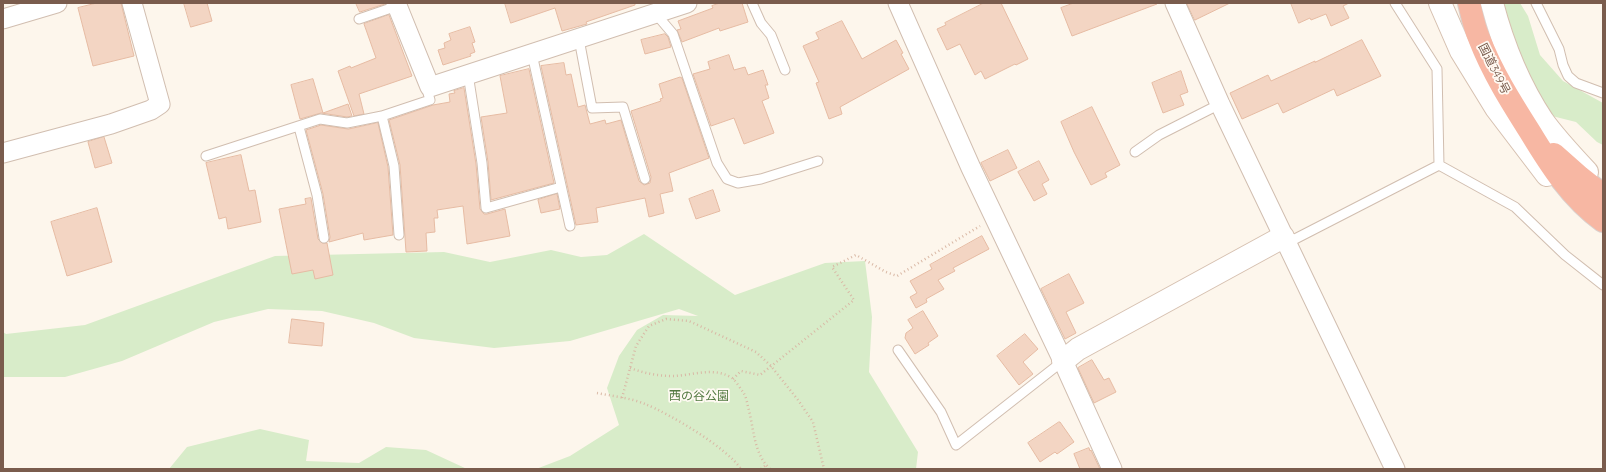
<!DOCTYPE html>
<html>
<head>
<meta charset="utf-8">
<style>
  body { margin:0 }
  #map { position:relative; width:1606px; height:472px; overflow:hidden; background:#fdf6ec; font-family:Quicksand,sans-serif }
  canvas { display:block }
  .frame { position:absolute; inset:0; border:4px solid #7a5c4d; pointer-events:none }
</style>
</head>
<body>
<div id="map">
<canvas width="1606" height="472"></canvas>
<div class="frame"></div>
</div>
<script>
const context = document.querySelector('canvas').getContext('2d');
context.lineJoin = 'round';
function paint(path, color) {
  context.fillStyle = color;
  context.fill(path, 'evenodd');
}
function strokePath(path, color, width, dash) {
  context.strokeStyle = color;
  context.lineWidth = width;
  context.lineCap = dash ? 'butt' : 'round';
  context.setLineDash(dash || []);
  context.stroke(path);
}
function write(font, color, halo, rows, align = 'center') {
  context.font = font + ' Quicksand,"Noto Sans JP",sans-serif';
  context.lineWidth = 3.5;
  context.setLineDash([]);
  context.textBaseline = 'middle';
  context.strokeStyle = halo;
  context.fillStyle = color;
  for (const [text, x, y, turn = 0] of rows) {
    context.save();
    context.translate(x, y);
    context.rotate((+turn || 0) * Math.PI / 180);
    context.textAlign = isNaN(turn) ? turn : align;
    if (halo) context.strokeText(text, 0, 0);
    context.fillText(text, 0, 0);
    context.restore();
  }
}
const green = new Path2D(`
  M1502 3H1520L1528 16 1540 55 1563 81 1603 103V145L1597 142 1576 122 1552 116 1527 77Z
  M644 234 735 295 825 263 865 261 872 317 869 372 918 452 916 469H536L570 456 619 425 607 388 619 356 637 330 663 315 698 316 679 309 570 341 494 348 414 338 374 323 322 311 268 309 214 322 122 361 65 377H3V332L6 334 85 325 275 256 444 252 490 262 551 250 581 257 607 255Z
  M260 429 309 440 306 461 359 463 386 447 426 450 467 469H169L187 447Z`);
const building = new Path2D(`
  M97 3H121L134 56 93 66 78 8Z
  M184 3H207L212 21 191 27Z
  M356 3H385V4L360 12Z
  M505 3H635V5L586 22 587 24 562 31 555 8 511 23Z
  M720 3H742L748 22 720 31 719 28 682 42 677 30 681 29 678 21 713 8 712 6Z
  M984 3H1001L1028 59 1016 65 1015 64 985 79 981 71 975 75 960 44 947 50 937 29 946 25 945 23Z
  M1074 3H1156L1157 4 1072 36 1061 8Z
  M1187 3H1230L1195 20Z
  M1291 3H1349L1343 6 1349 18 1331 26 1326 14 1311 20 1310 18 1299 23Z
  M389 15 412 76 359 94 364 114 354 116 338 71 350 66 351 68 376 58 364 24Z
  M842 21 862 59 896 40 903 53 901 54 909 69 840 107 842 114 829 119 816 83 819 82 803 46 819 39 816 33Z
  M470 27 475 42 472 43 475 52 470 54 471 56 443 65 438 50 445 48 444 43 451 40 449 34Z
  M665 34 668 37 671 47 645 54 641 40Z
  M1362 40 1381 76 1337 96 1334 89 1283 113 1278 103 1242 119 1230 93 1268 75 1271 81 1315 61V62Z
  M729 55 734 70 745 67 748 75 763 70 768 85H765L769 98 762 101 774 133 744 144 734 118 711 126 693 74 710 69 708 62Z
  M564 63 566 75 571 74 578 107 585 105 590 124 605 120 606 124 621 120 639 181 644 185 650 183 651 177 631 111 661 101 660 99 663 98 659 84 680 77 682 78 709 158 669 173 673 191 660 194 664 213 649 217 645 198 596 208 598 222 576 225 541 66Z
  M529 69 554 183 491 200 488 162 481 117 507 113 500 76Z
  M1181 71 1188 92 1180 95 1184 105 1163 113 1152 83Z
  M313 79 323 113 348 104 352 116 347 117 321 113 300 119 291 85Z
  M464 88 476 164 480 209 484 214H487L505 209 510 236 467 244 463 206 437 210 438 218H434L435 232 426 233 427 251 406 252 400 165 389 120 433 105 450 102 449 94 455 93 454 91Z
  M1092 107 1120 165 1105 173 1107 177 1091 185 1074 152 1061 122Z
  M378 123 388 167 393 235 364 240 363 233 329 242 330 237 323 194 306 130 321 125 348 129Z
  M104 137 112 163 95 168 88 142Z
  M1008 150 1017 168 990 181 981 163Z
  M241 155 249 191 255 190 261 222 228 229 226 217 219 219 206 163Z
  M1039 161 1049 180 1042 184 1047 194 1034 201 1018 172Z
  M713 190 720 211 696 219 689 199Z
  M557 194 560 209 541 213 538 200Z
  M311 198 318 239 322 243H327L333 275 315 279 313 270 292 274 279 209 306 204 305 199Z
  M97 208 112 262 67 276 51 222Z
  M982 236 989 249 953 268 955 271 938 280 944 289 926 299 927 302 916 308 910 297 917 293 910 281 932 269 930 265Z
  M1069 274 1084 303 1066 312 1076 333 1065 339 1041 289Z
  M923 311 938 336 928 343 929 345 915 354 905 338 906 333 913 328 908 320Z
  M292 319 324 323 322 346 289 343Z
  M1025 334 1038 349 1023 362 1033 374 1019 385 997 356Z
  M1092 360 1104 380 1109 378 1116 392 1094 403 1078 368Z
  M1059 422H1060L1074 442 1057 454 1055 452 1040 462 1028 443Z
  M1089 448 1090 451 1091 450 1100 469H1080L1074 454Z`);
const path = new Path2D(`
  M630 368C644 373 657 376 672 376 691 376 714 366 732 378 736 381 740 388 743 392 746 396 747 402 748 407 754 427 753 453 770 469
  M733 379 741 371 760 375 854 300 832 267 856 255 886 272 897 276 980 226
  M597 393C612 396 631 398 645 404 670 414 726 447 741 469
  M622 398 636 346 649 326 666 319 689 321 756 352 771 366 798 400 813 422 824 469
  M761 469 766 465`);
const lane = new Path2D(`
  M752 3 761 23 771 35 785 70
  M1395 3 1437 69 1439 165
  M1536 3 1559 49 1563 65 1568 76 1576 83 1603 93
  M656 14 673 34 717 163 727 179 738 183 761 179 818 161
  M359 19 397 6
  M579 39 592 108 623 107 645 179
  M532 54 570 226
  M468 74 482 163 486 208 561 187
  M299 127 317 195 324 238
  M1135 152 1159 135 1220 104
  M206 156 320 119 347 123 382 116
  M399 235 394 166 382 116 430 100 428 93 430 87
  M1285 237 1295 239 1439 165 1515 207 1565 255 1603 285
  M898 350 941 412 956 445 1063 361`);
const street = new Path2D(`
  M396 3 430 87 687 3
  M898 3 971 168 1063 361 1112 469
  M1175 3 1220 104 1395 469
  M3 19 57 3
  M3 153 111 124 151 110 160 104 132 3`);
const secondary = new Path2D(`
  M1440 3 1461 51 1496 108 1547 175
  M1492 3C1503 45 1519 85 1543 121 1556 139 1572 156 1587 172
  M1063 361 1078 349 1283 237`);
const highway = new Path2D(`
  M1469 3C1472 15 1474 27 1479 38 1492 72 1511 102 1530 132 1550 165 1571 198 1603 221
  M1554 154 1580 177 1603 195`);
const streetNames = [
  ["国道349号",1494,69,63]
];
const parkNames = [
  ["西の谷公園",699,396]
];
paint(green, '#d8ecc9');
paint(building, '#f3d5c3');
strokePath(building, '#e6bba3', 1);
strokePath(lane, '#d1beb0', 11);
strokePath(street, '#d1beb0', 21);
strokePath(secondary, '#d6c0b0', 24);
strokePath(highway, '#dad1cd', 24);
strokePath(path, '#d9b8a5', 2.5, [1, 3]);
strokePath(lane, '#fff', 9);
strokePath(street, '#fff', 19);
strokePath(secondary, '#fff', 22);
strokePath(highway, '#f7b7a3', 22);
write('12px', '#7a5c4d', '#fffaf3', streetNames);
write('12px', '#537a41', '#fffaf3', parkNames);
</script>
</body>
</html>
